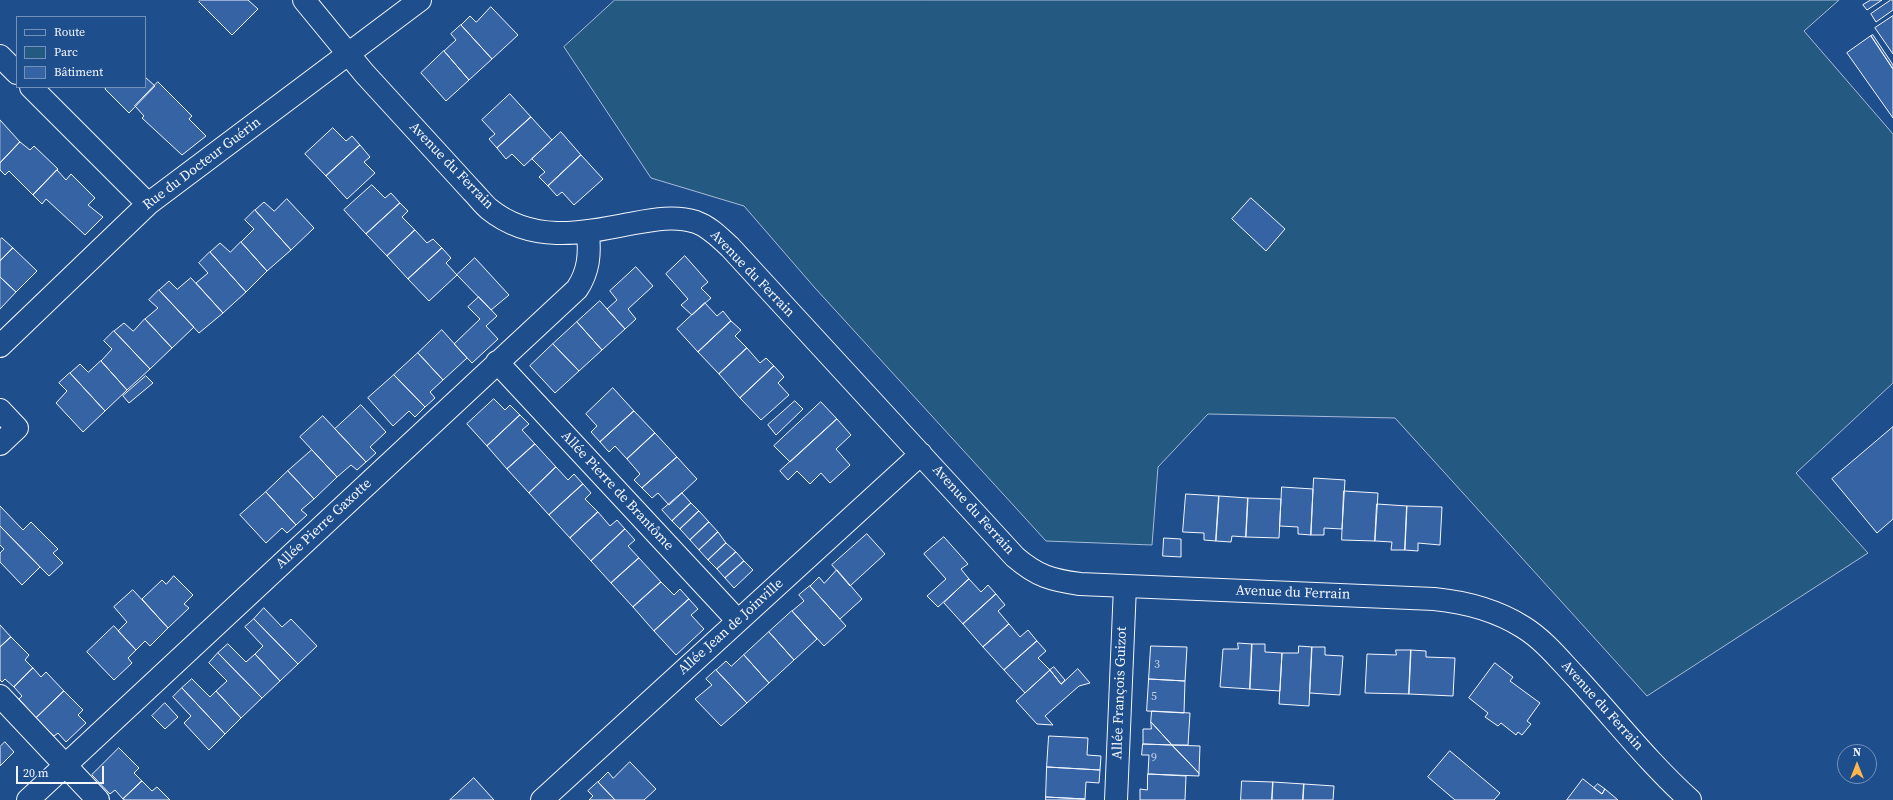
<!DOCTYPE html>
<html>
<head>
<meta charset="utf-8">
<style>
  body { margin:0 }
  #map { position:relative; width:1893px; height:800px; overflow:hidden; background:#1f4e8c; font-family:"Source Serif 4",serif }
  canvas { display:block }
  .legend { position:absolute; left:16px; top:16px; width:130px; height:72px; box-sizing:border-box; background:#1f4e8c; border:1px solid #7391ba; margin:0; padding:5px 7px; list-style:none; font-size:12px; color:#f2f6ff }
  .legend li { display:flex; align-items:center; gap:8px; height:20px }
  .legend b { width:20px; border:1px solid #7391ba }
  .north { position:absolute; left:1837px; top:744px; width:40px; height:40px; box-sizing:border-box; background:#1f4e8c; border:1px solid #7391ba; border-radius:50%; rotate:0deg; font-size:11px; font-weight:700; line-height:16px; text-align:center; color:#f2f6ff }
  .north::after { content:''; display:block; margin:auto; width:14px; height:18px; background:#ffb74d; clip-path:polygon(50% 0,100% 100%,50% 72%,0 100%) }
  .scale { position:absolute; left:16px; top:766px; width:88px; height:18px; box-sizing:border-box; border:2px solid #f2f6ff; border-top:0; padding-left:5px; font-size:12px; line-height:14px; white-space:nowrap; color:#f2f6ff; -webkit-text-stroke:3px #1f4e8c; paint-order:stroke }
</style>
</head>
<body>
<div id="map">
<canvas width="1893" height="800"></canvas>
<ul class="legend">
<li><b style="height:5px;background:#1f4e8c"></b>Route</li>
<li><b style="height:11px;background:#245a82"></b>Parc</li>
<li><b style="height:11px;background:#3563a3"></b>Bâtiment</li>
</ul>
<div class="north">N</div>
<div class="scale">20 m</div>
</div>
<script>
const context = document.querySelector('canvas').getContext('2d');
context.lineJoin = 'round';
function paint(path, color) {
  context.fillStyle = color;
  context.fill(path, 'evenodd');
}
function strokePath(path, color, width, dash) {
  context.strokeStyle = color;
  context.lineWidth = width;
  context.lineCap = dash ? 'butt' : 'round';
  context.setLineDash(dash || []);
  context.stroke(path);
}
function write(font, color, halo, rows, align = 'center') {
  context.font = font + ' "Source Serif 4",serif';
  context.lineWidth = 3;
  context.setLineDash([]);
  context.textBaseline = 'middle';
  context.strokeStyle = halo;
  context.fillStyle = color;
  for (const [text, x, y, turn = 0] of rows) {
    context.save();
    context.translate(x, y);
    context.rotate((+turn || 0) * Math.PI / 180);
    context.textAlign = isNaN(turn) ? turn : align;
    if (halo) context.strokeText(text, 0, 0);
    context.fillText(text, 0, 0);
    context.restore();
  }
}
const green = new Path2D(`
  M615 0H1839L1804 31 1893 134V383L1796 473 1868 553 1647 696 1395 418 1208 414 1158 467 1152 545 1046 541 815 288 744 206 651 178 564 47Z`);
const building = new Path2D(`
  M201 0H248L258 9 232 35 199 2Z
  M1871 0H1882L1867 10 1863 5Z
  M1891 0H1893V10L1876 22 1871 14Z
  M491 7 518 35 492 59 461 25 470 16 476 22Z
  M1893 16V54L1875 28Z
  M461 25 492 59 469 80 444 51 456 40 451 34Z
  M1873 35 1893 65V69L1871 36Z
  M1871 36 1893 69V118L1847 53Z
  M444 51 469 80 446 101 421 73Z
  M145 77 155 86 129 113 105 89 106 87H145Z
  M158 82 192 116 189 119 206 136 182 155 142 118 144 116 135 106Z
  M510 94 531 117 497 148 489 139 495 134 482 120Z
  M531 117 552 140 524 166 512 154 506 159 497 148Z
  M0 120 20 142 0 163Z
  M333 128 346 141 352 136 360 145 326 176 305 154Z
  M561 132 581 155 548 186 539 177 545 172 532 159Z
  M20 142 30 150 34 146 58 169 33 195 9 171 5 175 0 170V163Z
  M360 145 370 157 364 162 375 173 347 199 326 176Z
  M581 155 603 179 574 205 562 192 557 196 548 186Z
  M57 170 66 180 71 174 95 198 88 205 103 217 85 235 46 199 42 204 33 195Z
  M372 185 385 198 391 193 400 203 366 234 344 210Z
  M1251 198 1285 229 1266 251 1232 219Z
  M287 199 314 228 291 250 255 210 264 202 274 211Z
  M400 203 408 211 402 217 415 230 387 256 366 234Z
  M255 210 291 250 267 271 241 242 254 229 245 220Z
  M415 230 427 243 433 239 442 248 408 279 387 256Z
  M2 238 13 248 0 261V240Z
  M241 242 267 271 246 292 210 252 220 243 230 252Z
  M13 248 37 271 16 292 0 277V261Z
  M442 248 451 258 446 263 457 275 429 301 408 279Z
  M210 252 246 292 223 313 196 283 208 273 199 263Z
  M685 256 708 282 701 288 711 298 692 315 681 305 688 299 666 274Z
  M475 258 509 295 491 310 457 275Z
  M636 267 653 286 628 309 636 319 625 329 607 309 617 300 610 291Z
  M0 277 16 292 0 309Z
  M191 278 223 313 199 333 159 290 169 281 177 289Z
  M159 290 194 327 172 348 145 319 158 308 149 300Z
  M479 297 497 316 486 326 498 339 472 363 454 344 480 319 468 307Z
  M600 301 625 329 602 350 577 322Z
  M705 303 717 316 723 311 731 321 698 352 677 329Z
  M145 319 172 348 150 369 114 331 124 323 133 331Z
  M731 321 741 330 735 336 747 348 719 374 698 352Z
  M577 322 602 350 579 371 553 344Z
  M442 330 467 358 443 380 418 353Z
  M114 331 150 369 127 390 101 361 112 349 104 341Z
  M553 344 579 371 555 393 530 366Z
  M747 348 760 363 766 358 774 366 740 398 719 374Z
  M418 353 443 380 430 392 435 398 425 407 394 375Z
  M101 361 127 390 105 411 70 373 80 364 88 372Z
  M774 366 784 377 778 383 789 395 761 420 740 398Z
  M70 373 105 411 83 432 56 403 67 391 59 383Z
  M394 375 425 407 415 417 409 411 393 426 368 398Z
  M146 376 153 383 129 403 123 396Z
  M613 388 634 411 600 442 591 432 597 426 586 414Z
  M494 399 505 410 510 405 520 415 487 446 467 424Z
  M795 401 803 409 776 435 768 425Z
  M821 402 837 419 790 462 774 446Z
  M361 405 386 432 370 447 376 453 366 462 335 429Z
  M634 411 655 433 627 459 615 446 609 452 600 442Z
  M520 415 529 424 522 430 535 444 507 469 487 446Z
  M323 416 366 462 357 470 351 465 337 477 300 437Z
  M837 419 851 435 836 449 850 465 830 483 821 473 810 484 797 471 788 480 780 471Z
  M1893 427V519L1877 533 1832 479Z
  M655 433 677 457 642 488 634 480 640 474 627 459Z
  M535 444 556 467 529 493 507 469Z
  M312 450 337 477 314 499 288 471Z
  M677 457 697 479 669 505 658 493 652 498 642 488Z
  M556 467 568 480 574 474 583 484 549 515 529 493Z
  M288 471 314 499 301 510 307 515 296 525 266 492Z
  M1314 478 1345 480 1342 529 1324 528V535H1311Z
  M583 484 591 493 585 499 598 512 570 538 549 515Z
  M1282 487 1313 489 1311 535 1298 534V527L1280 526Z
  M1344 491 1378 493 1375 541 1342 540Z
  M266 492 296 525 287 533 282 528 266 543 240 515Z
  M682 493 691 503 672 521 662 510Z
  M1186 494 1219 496 1216 541 1204 540V533L1183 532Z
  M1219 496 1248 498 1246 537 1232 536 1231 542 1216 541Z
  M1248 498 1281 499 1279 538 1246 537Z
  M691 503 699 511 680 529 672 521Z
  M1377 504 1407 506 1405 550H1391L1392 542 1375 541Z
  M0 506 23 530 31 522 58 549 53 553 63 563 49 576 0 526Z
  M1407 506 1442 507 1440 545 1418 543V551L1405 550Z
  M699 511 709 522 690 540 680 529Z
  M598 512 610 526 617 520 625 529 591 561 570 538Z
  M709 522 718 532 699 550 690 540Z
  M0 526 40 567 22 585 0 562V553L4 549 0 545Z
  M625 529 635 540 628 546 639 558 611 583 591 561Z
  M718 532 726 543 708 560 699 550Z
  M867 534 885 554 850 586 832 565Z
  M944 537 968 564 961 569 969 579 938 607 927 596 946 579 924 554Z
  M1164 538 1181 539V557L1163 556Z
  M726 543 736 552 717 569 708 560Z
  M736 552 744 561 725 578 717 569Z
  M639 558 661 582 633 607 611 583Z
  M744 561 753 570 734 588 725 578Z
  M837 570 862 599 840 619 810 586 819 577 824 583Z
  M174 576 193 595 184 604 189 608 168 628 142 599 162 580 166 584Z
  M969 579 981 592 988 585 996 594 963 624 944 603Z
  M661 582 674 595 680 589 689 599 654 631 633 607Z
  M810 586 846 626 824 646 792 611 804 601 799 595Z
  M133 590 168 628 150 646 145 641 136 650 118 631 127 622 114 607Z
  M996 594 1005 605 998 611 1009 624 983 647 963 624Z
  M689 599 698 609 691 615 704 629 676 655 654 631Z
  M264 608 282 627 291 619 317 646 298 664 254 619Z
  M792 611 817 639 794 660 769 632Z
  M254 619 298 664 280 681 255 654 263 646 245 627Z
  M1009 624 1020 637 1028 630 1037 641 1004 670 983 647Z
  M0 625 11 637 0 647Z
  M114 626 136 650 128 658 132 663 114 680 87 652Z
  M769 632 794 660 769 683 744 655Z
  M11 637 29 655 25 660 33 668 14 687 5 679 2 682 0 680V647Z
  M1037 641 1046 651 1038 658 1050 670 1025 693 1004 670Z
  M1238 643 1252 644 1250 689 1220 687 1223 649H1238Z
  M228 644 246 662 255 654 280 681 262 698 218 653Z
  M1252 644H1265V652L1282 653 1280 691 1250 689Z
  M1151 646 1187 647 1185 681 1149 679Z
  M1299 646 1312 647 1309 706 1279 704 1282 653H1298Z
  M1312 647H1325V655L1343 656 1340 695 1310 693Z
  M1396 650H1411L1409 694 1365 693 1367 654 1396 655Z
  M1411 650 1426 651V657L1455 658 1453 696 1409 694Z
  M218 653 262 698 241 718 216 691 227 681 209 663Z
  M744 655 769 683 747 703 716 670 726 661 731 666Z
  M1495 663 1513 677 1510 681 1540 703 1527 721 1531 724 1522 735 1518 732 1516 735 1501 723 1498 726 1485 717 1488 713 1469 698Z
  M1054 667 1065 680 1061 684 1050 670Z
  M33 668 41 677 46 672 64 691 36 718 19 699 22 696 14 687Z
  M1078 669 1090 683 1079 686 1045 716 1053 725 1037 724 1016 701 1050 670 1061 684Z
  M716 670 747 703 721 726 695 699 712 685 706 679Z
  M192 679 210 697 216 691 241 718 225 734 182 688Z
  M1149 679 1185 681 1184 713 1147 711Z
  M182 688 225 734 209 750 184 723 191 716 173 697Z
  M64 691 83 710 78 715 86 723 66 742 58 733 54 736 36 718Z
  M165 703 178 717 165 729 152 716Z
  M1152 711 1190 713 1188 745H1172L1151 722Z
  M1151 722 1172 745 1143 744V729H1151Z
  M1049 736 1088 738 1087 755 1101 756 1100 770 1047 767Z
  M5 742 14 752 0 766V747Z
  M1143 744 1172 745 1199 773V776L1148 774 1149 755H1142Z
  M1172 745 1200 746 1199 773Z
  M119 748 139 768 134 773 142 781 123 799 115 790 110 794 92 775Z
  M1450 751 1500 793 1494 800H1455L1428 777Z
  M630 762 656 789 644 800H615L598 782 608 772 613 778Z
  M1047 767 1100 770 1099 783 1086 782 1085 799 1046 797Z
  M1148 774 1186 776 1185 800H1140V789L1147 790Z
  M474 778 494 800H450Z
  M1583 779 1602 794 1605 789 1618 800H1567Z
  M142 781 152 791 157 787 170 800H125L123 799Z
  M1242 781 1273 782 1272 800H1241Z
  M598 782 615 800H589L593 796 588 791Z
  M1273 782 1304 784 1303 800H1272Z
  M1304 784 1334 786 1333 800H1303Z
  M1598 784 1605 789 1602 794 1594 788Z
  M1046 797 1085 799V800H1046Z`);
const minor = new Path2D(`
  M304 0 364 73 472 191C478 197 483 204 489 209 531 243 581 234 629 224 651 220 674 215 696 222 710 227 720 238 730 247L1015 557C1037 576 1051 580 1080 584L1434 599C1465 602 1496 610 1523 627 1544 640 1559 659 1576 677 1614 718 1648 762 1690 800
  M0 56 17 73
  M31 87 148 204
  M0 346 148 204 420 0
  M497 362 738 621
  M0 410 17 428 0 444
  M0 696 98 800
  M28 800 577 289C589 271 590 254 588 233
  M542 800 921 454
  M1116 800 1125 586`);
const numberNames = [
  ["3",1157,665],
  ["5",1154,697],
  ["9",1154,758]
];
const streetNames = [
  ["Rue du Docteur Guérin",202,164,-37],
  ["Avenue du Ferrain",451,166,46],
  ["Avenue du Ferrain",752,274,46],
  ["Allée Pierre de Brantôme",617,491,47],
  ["Avenue du Ferrain",973,510,48],
  ["Allée Pierre Gaxotte",324,524,-43],
  ["Avenue du Ferrain",1293,593,2],
  ["Allée Jean de Joinville",731,627,-42],
  ["Allée François Guizot",1120,693,-88],
  ["Avenue du Ferrain",1602,706,48]
];
paint(green, '#245a82');
strokePath(green, '#a8bbd7', 1);
paint(building, '#3563a3');
strokePath(building, '#f2f6ff', 1);
strokePath(minor, '#f2f6ff', 24);
strokePath(minor, '#1f4e8c', 22);
write('12px', '#c3d1e8', null, numberNames);
write('14px', '#f2f6ff', '#1f4e8c', streetNames);
</script>
</body>
</html>
